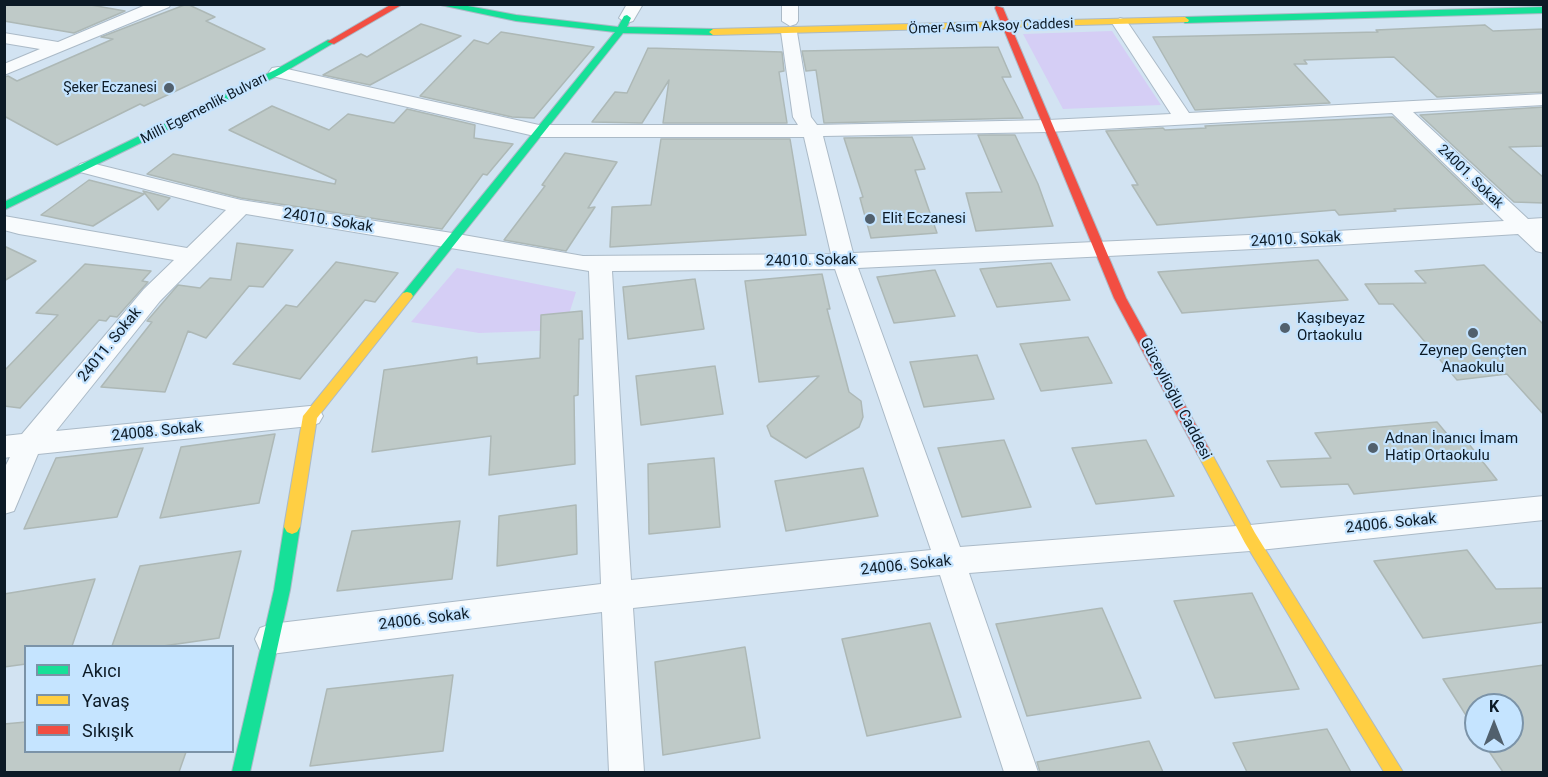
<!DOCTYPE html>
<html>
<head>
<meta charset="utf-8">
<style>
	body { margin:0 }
	#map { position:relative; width:1548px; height:777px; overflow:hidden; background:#d2e3f2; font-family:Roboto,sans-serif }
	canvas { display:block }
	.frame { position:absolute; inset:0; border:6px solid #0c1a26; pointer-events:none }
	.legend { position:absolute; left:24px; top:645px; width:210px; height:108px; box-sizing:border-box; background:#c5e4ff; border:2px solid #7b93a8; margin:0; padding:8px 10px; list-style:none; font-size:18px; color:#0c1a26 }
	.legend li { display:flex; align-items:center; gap:12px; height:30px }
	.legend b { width:30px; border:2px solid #7b93a8 }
	.north { position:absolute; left:1464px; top:693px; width:60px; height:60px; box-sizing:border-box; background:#c5e4ff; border:2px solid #7b93a8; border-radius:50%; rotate:0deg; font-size:16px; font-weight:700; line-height:24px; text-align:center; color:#0c1a26 }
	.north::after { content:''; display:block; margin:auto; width:21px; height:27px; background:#51606d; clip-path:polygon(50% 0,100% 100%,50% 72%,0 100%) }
</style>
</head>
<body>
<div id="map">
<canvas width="1548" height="777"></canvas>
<div class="frame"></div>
<ul class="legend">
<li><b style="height:8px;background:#16e098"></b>Akıcı</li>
<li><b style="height:8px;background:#ffcf43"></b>Yavaş</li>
<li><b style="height:8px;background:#f24e42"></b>Sıkışık</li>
</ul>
<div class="north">K</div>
</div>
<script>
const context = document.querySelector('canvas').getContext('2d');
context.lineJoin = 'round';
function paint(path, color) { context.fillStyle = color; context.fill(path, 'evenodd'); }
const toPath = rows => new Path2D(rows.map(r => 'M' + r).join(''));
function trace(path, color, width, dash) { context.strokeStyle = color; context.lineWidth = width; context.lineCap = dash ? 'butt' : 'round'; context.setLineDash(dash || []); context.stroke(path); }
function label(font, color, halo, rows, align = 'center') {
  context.font = font + ' Roboto,sans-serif'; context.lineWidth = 4.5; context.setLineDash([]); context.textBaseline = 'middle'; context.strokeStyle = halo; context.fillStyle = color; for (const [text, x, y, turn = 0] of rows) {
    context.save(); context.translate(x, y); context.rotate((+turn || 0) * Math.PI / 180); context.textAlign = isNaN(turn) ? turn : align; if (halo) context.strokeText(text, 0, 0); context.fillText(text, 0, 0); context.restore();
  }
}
paint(toPath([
	[1112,31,1161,105,1063,109,1023,34],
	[457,268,576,292,564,330,479,333,411,322]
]), '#d5cef5');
const building = toPath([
	[4,4,85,4,125,11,74,33,4,21,4,4],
	[187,4,215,17,206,21,265,49,144,106,140,104,57,145,4,116,4,77,8,76,17,81,113,39,101,37,187,4],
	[421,24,461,36,370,85,323,75,361,54,367,57,421,24],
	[1485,25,1493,31,1544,29,1544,92,1437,97,1394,57,1304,60,1307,64,1294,64,1330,103,1195,110,1153,37,1378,32,1376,30,1485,25],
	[501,32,594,47,534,118,512,117,420,96,474,40,488,44,501,32],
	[998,47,1011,77,1002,77,1023,118,824,123,816,70,806,71,802,51,998,47],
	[648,48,782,52,784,71,779,72,787,123,663,123,669,80,642,123,592,122,615,92,627,93,648,48],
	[272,106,329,130,348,114,394,123,407,109,475,125,474,138,513,144,487,175,483,174,442,229,241,198,147,174,173,154,335,184,336,180,229,130,272,106],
	[1544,107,1544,146,1509,147,1544,178,1544,203,1514,202,1420,115,1544,107],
	[1393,117,1483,204,1394,209,1396,211,1339,215,1335,210,1157,225,1132,185,1138,185,1106,131,1163,128,1165,130,1206,128,1205,126,1393,117],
	[978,135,1015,135,1038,184,1053,226,976,231,966,193,1002,192,978,135],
	[912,137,925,169,915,170,937,233,871,238,860,198,863,197,844,138,912,137],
	[661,139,790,139,806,235,610,247,612,207,651,205,661,139],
	[565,153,617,162,588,208,595,207,566,251,504,240,545,186,542,185,565,153],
	[89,180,144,194,93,226,41,215,89,180],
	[143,191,170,198,158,210,143,191],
	[237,243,293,250,263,287,249,286,206,338,188,331,165,392,101,387,152,322,147,321,178,285,200,288,210,278,231,280,237,243],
	[4,246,36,261,4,281,4,246],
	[1318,260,1348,300,1182,313,1158,272,1318,260],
	[336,262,398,273,375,302,365,300,300,379,233,364,286,305,297,307,336,262],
	[1051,263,1070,300,997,307,980,269,1051,263],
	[85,264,151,271,142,281,148,282,117,317,110,316,106,321,99,320,20,408,4,406,4,371,58,315,36,313,85,264],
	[1484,265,1544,325,1544,415,1507,374,1457,380,1393,304,1379,304,1365,284,1426,283,1415,271,1484,265],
	[935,270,955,316,894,323,877,277,935,270],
	[822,274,830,309,827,309,849,392,861,401,863,417,859,427,806,458,771,436,767,426,819,376,759,382,745,281,822,274],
	[695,279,704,329,628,339,623,287,695,279],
	[582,311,583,339,579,339,578,395,574,396,575,464,489,475,491,436,372,452,384,370,477,357,477,364,540,358,541,315,582,311],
	[1088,337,1112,383,1041,391,1020,344,1088,337],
	[977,355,994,399,924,407,910,362,977,355],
	[715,366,723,414,641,425,636,376,715,366],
	[1437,422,1452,440,1465,439,1497,480,1354,494,1348,484,1281,487,1267,461,1331,458,1315,433,1437,422],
	[275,434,259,503,160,518,181,447,275,434],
	[1004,440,1031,507,962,517,938,448,1004,440],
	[1146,440,1174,496,1096,504,1072,448,1146,440],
	[143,448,117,517,24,529,56,458,143,448],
	[714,458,720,527,649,534,648,464,714,458],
	[863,468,878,516,786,531,775,481,863,468],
	[576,505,577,554,497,566,499,516,576,505],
	[460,521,452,579,337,591,352,531,460,521],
	[1467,550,1496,589,1544,588,1544,622,1423,638,1374,561,1467,550],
	[241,551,219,638,163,646,112,646,140,566,241,551],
	[95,579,72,646,26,646,26,664,4,667,4,594,95,579],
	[1252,593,1299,689,1215,698,1174,601,1252,593],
	[1102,608,1141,698,1027,716,996,624,1102,608],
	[930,623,961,717,867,736,842,639,930,623],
	[745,647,760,738,663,755,655,662,745,647],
	[1544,665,1544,772,1503,772,1482,741,1512,741,1512,705,1476,705,1476,731,1443,679,1544,665],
	[453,675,443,751,310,766,327,689,453,675],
	[26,722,26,752,186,752,179,772,4,772,4,724,26,722],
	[1327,729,1351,772,1247,772,1233,743,1327,729],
	[1149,741,1163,772,1040,772,1037,762,1149,741]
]);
paint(building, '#bfcac8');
trace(building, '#adb8b6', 1.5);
const street = toPath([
	[148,4,171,4,169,7,4,75,4,64,40,49,4,43,4,33,58,42,148,4],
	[627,4,643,4,633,21,627,23,619,18,627,4],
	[782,4,798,4,798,21,796,24,790,26,782,21,782,4],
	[1120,18,1126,20,1189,113,1544,94,1544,105,1413,112,1528,219,1544,218,1544,253,1536,251,1518,234,1337,245,858,268,960,547,1250,525,1544,496,1544,520,1250,551,969,573,1038,772,1004,772,940,575,633,608,644,772,609,772,602,612,271,654,260,650,255,639,260,628,271,624,601,584,589,271,246,214,160,301,56,431,310,406,319,409,323,416,319,423,310,426,38,454,14,511,4,514,4,469,10,457,4,458,4,436,22,434,144,289,174,260,19,234,4,230,4,216,187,248,226,210,80,172,77,168,80,164,87,162,241,200,452,233,583,256,831,254,804,137,539,137,272,76,269,72,272,68,278,67,539,125,798,125,793,117,781,32,789,27,797,32,811,117,817,125,1048,120,1171,114,1112,23,1120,18],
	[1392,113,1504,221,1337,231,853,253,823,136,1048,132,1392,113],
	[835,269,931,550,631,580,612,271,835,269]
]);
const fast = toPath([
	[436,4,457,4,516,15,618,27,624,16,627,15,631,18,627,27,713,29,717,32,713,35,623,33,411,299,407,300,403,299,401,296,403,293,615,32,516,21,436,4],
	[1544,7,1544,13,1185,23,1181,20,1185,17,1544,7],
	[328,40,335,42,281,74,4,210,4,202,275,70,328,40],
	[292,520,297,522,300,527,290,590,250,772,232,772,274,590,284,527,287,522,292,520]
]);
const slow = toPath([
	[1185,17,1189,20,1188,22,713,35,709,32,713,29,1185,17],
	[407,292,411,293,413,296,411,299,317,418,300,527,297,532,292,534,287,532,284,527,303,416,403,293,407,292],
	[1203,445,1208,447,1255,533,1403,772,1384,772,1245,543,1196,451,1198,447,1203,445]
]);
const jam = toPath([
	[392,4,403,4,334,44,327,42,392,4],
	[996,6,1003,8,1126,298,1208,447,1210,451,1208,455,1203,457,1198,455,1114,298,995,8,996,6]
]);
trace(street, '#abbac7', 2);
trace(fast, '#abbac7', 2);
trace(slow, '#abbac7', 2);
trace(jam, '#abbac7', 2);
paint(street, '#f8fbfd');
paint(fast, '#16e098');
paint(slow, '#ffcf43');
paint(jam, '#f24e42');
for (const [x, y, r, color] of [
	[169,88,6,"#51606d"],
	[870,219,6,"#51606d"],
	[1285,328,6,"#51606d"],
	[1473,333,6,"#51606d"],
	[1373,448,6,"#51606d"]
]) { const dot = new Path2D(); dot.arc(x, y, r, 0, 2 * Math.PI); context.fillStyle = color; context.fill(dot); trace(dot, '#c5e4ff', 2); }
label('14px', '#0c1a26', '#c5e4ff', [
	["Ömer Asım Aksoy Caddesi",991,27,-2],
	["Milli Egemenlik Bulvarı",204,109,-27],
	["24001. Sokak",1470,177,44]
]);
label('14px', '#0c1a26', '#c5e4ff', [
	["Şeker Eczanesi",157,88]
], 'right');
label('15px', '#0c1a26', '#c5e4ff', [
	["Elit Eczanesi",882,219],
	["Kaşıbeyaz",1297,319],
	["Ortaokulu",1297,336],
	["Zeynep Gençten",1473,351,"center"],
	["Anaokulu",1473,368,"center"],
	["Adnan İnanıcı İmam",1385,439],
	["Hatip Ortaokulu",1385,456]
], 'left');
label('15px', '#0c1a26', '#c5e4ff', [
	["24010. Sokak",328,221,9],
	["24010. Sokak",1296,240,-3],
	["24010. Sokak",811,261,-1],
	["24011. Sokak",110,345,-51],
	["Güceylioğlu Caddesi",1175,399,62],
	["24008. Sokak",157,432,-6],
	["24006. Sokak",1391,524,-6],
	["24006. Sokak",906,566,-6],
	["24006. Sokak",424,620,-7]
]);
</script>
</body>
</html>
